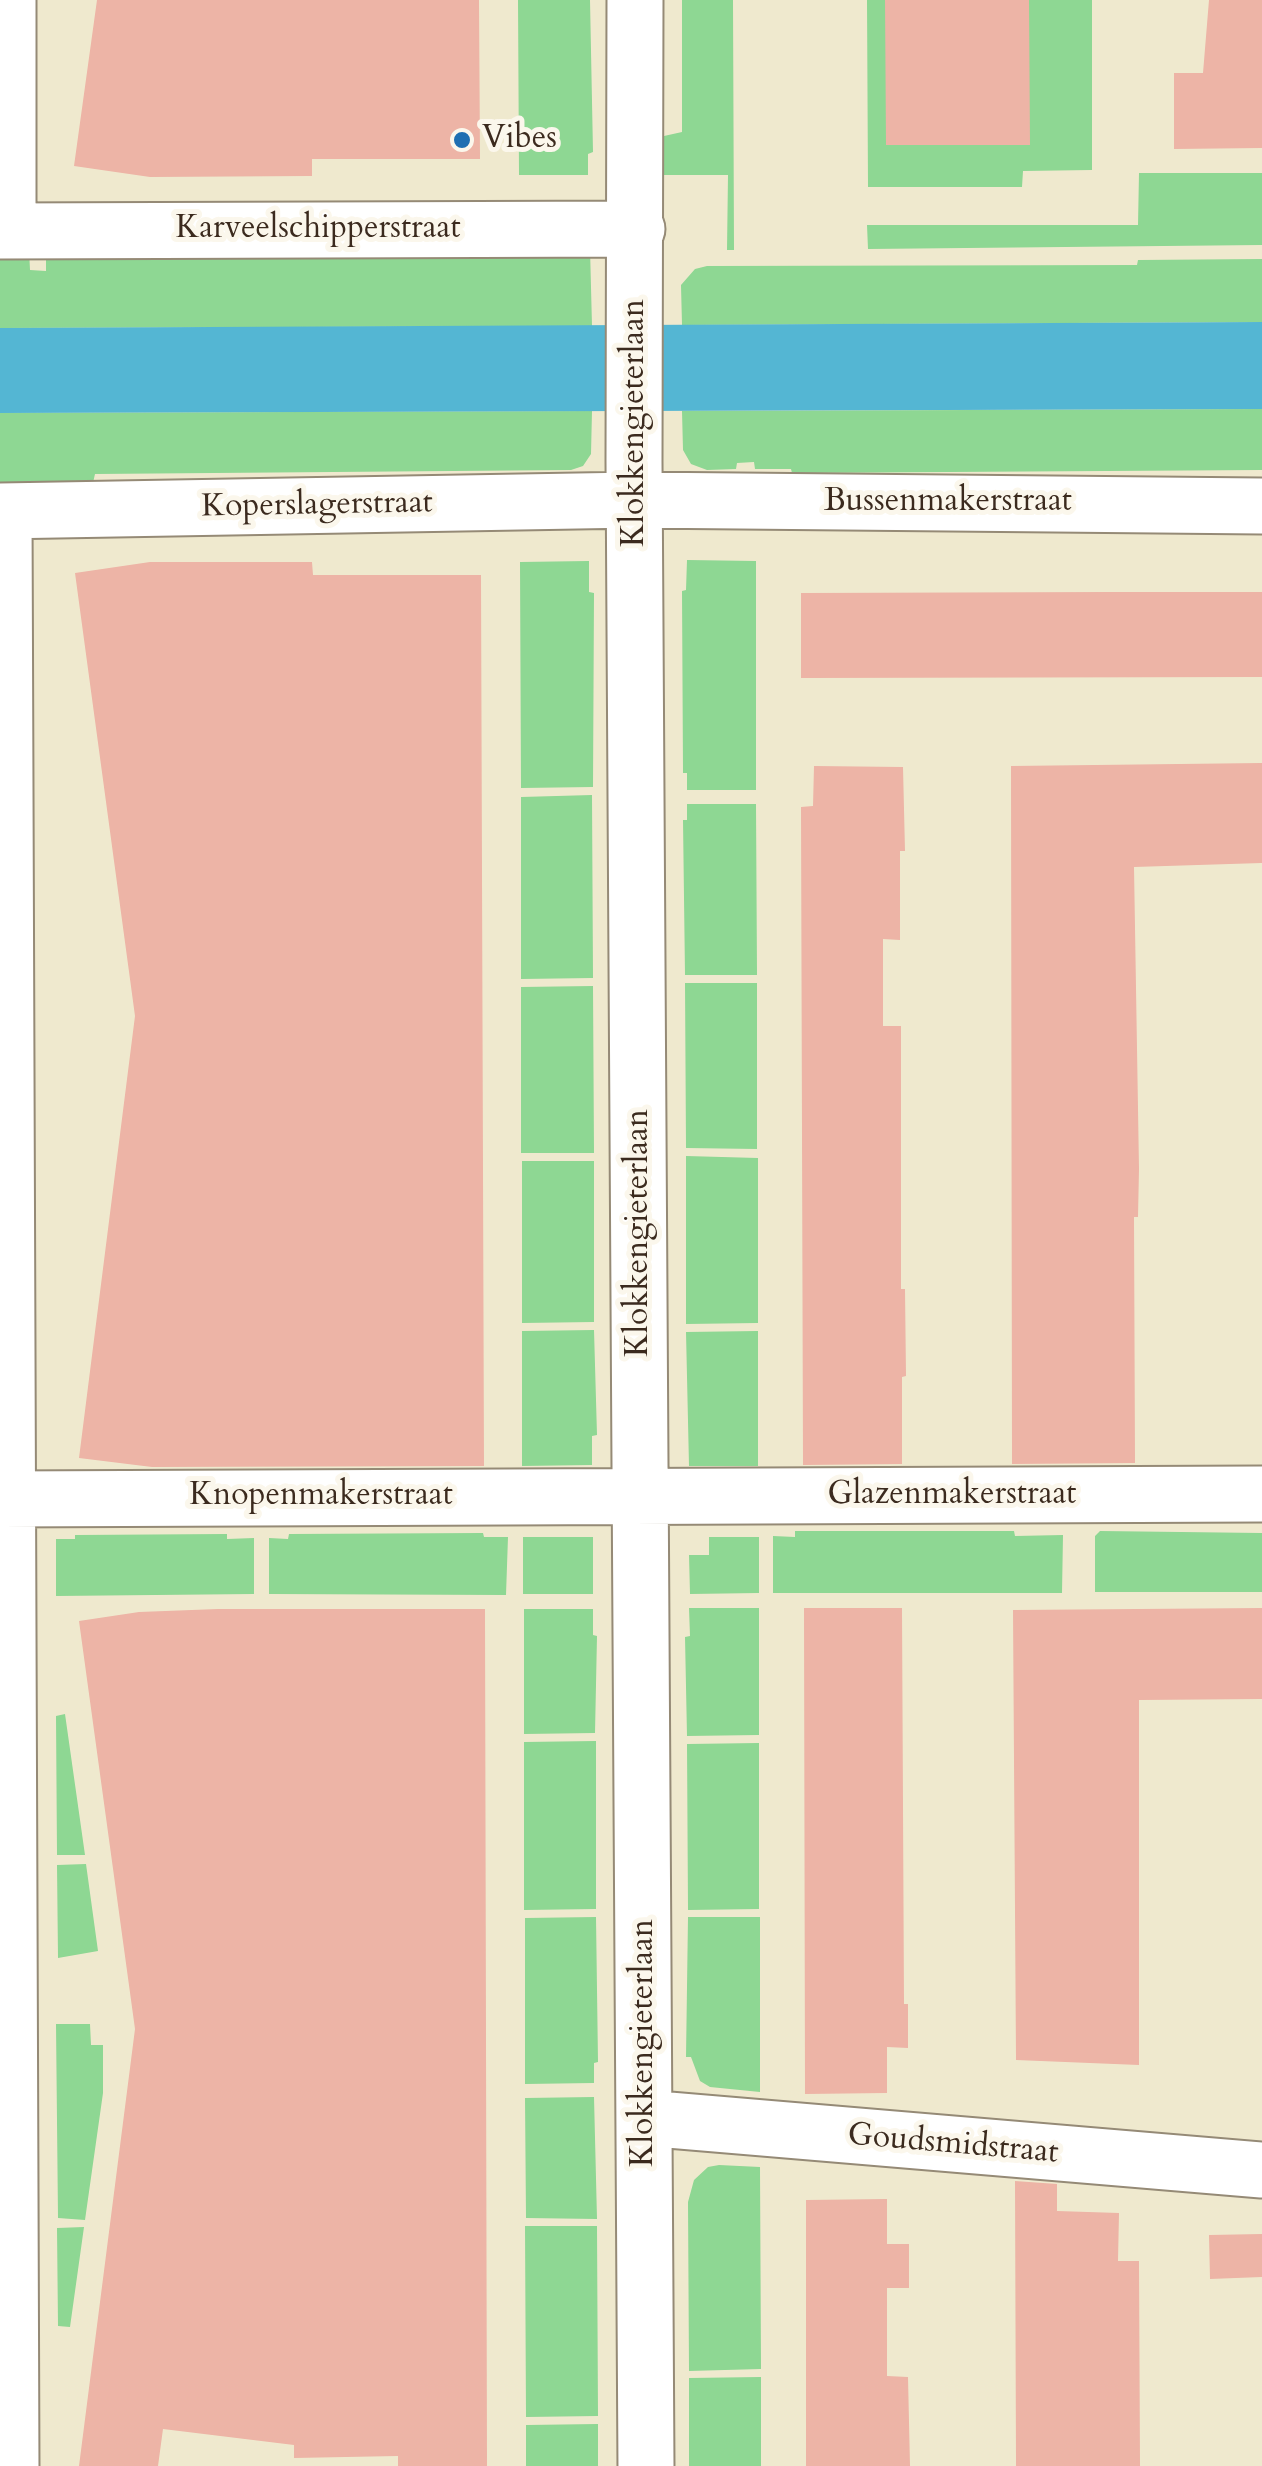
<!DOCTYPE html>
<html>
<head>
<meta charset="utf-8">
<style>
	body { margin:0 }
	canvas { display:block; background:#efe9ce }
</style>
</head>
<body>
<canvas width="1262" height="2466"></canvas>
<script>
const context = document.querySelector('canvas').getContext('2d');
context.lineJoin = 'round';
function paint(path, color) { context.fillStyle = color; context.fill(path, 'evenodd'); }
const toPath = rows => new Path2D(rows.map(r => 'M' + r).join(''));
function trace(path, color, width, dash) { context.strokeStyle = color; context.lineWidth = width; context.lineCap = dash ? 'butt' : 'round'; context.setLineDash(dash || []); context.stroke(path); }
function label(font, color, halo, rows, align = 'center') {
  context.font = font + ' Cardo,serif'; context.lineWidth = 10; context.setLineDash([]); context.textBaseline = 'middle'; context.strokeStyle = halo; context.fillStyle = color; for (const [text, x, y, turn = 0] of rows) {
    context.save(); context.translate(x, y); context.rotate((+turn || 0) * Math.PI / 180); context.textAlign = isNaN(turn) ? turn : align; if (halo) context.strokeText(text, 0, 0); context.fillText(text, 0, 0); context.restore();
  }
}
paint(toPath([
	[518,0,590,0,593,152,588,154,588,175,519,175],
	[682,0,733,0,734,250,727,250,728,175,664,175,664,136,682,132],
	[867,0,1092,0,1092,170,1023,171,1022,187,868,187],
	[1139,173,1262,173,1262,245,868,249,867,225,1138,225],
	[590,248,592,326,0,328,0,250,29,250,30,270,46,271,46,250],
	[1262,259,1262,322,682,325,681,285,695,269,707,266,1137,265,1138,260],
	[1262,409,1262,470,792,473,791,469,755,469,754,462,737,463,736,469,707,470,691,464,683,450,682,411],
	[592,411,591,454,583,466,571,470,95,474,92,487,0,490,0,413],
	[687,560,756,561,756,790,687,790,687,773,683,773,682,591,686,590],
	[589,561,589,592,594,593,593,787,521,788,520,562],
	[592,795,593,978,521,979,521,797],
	[687,804,756,804,757,975,685,975,683,820,687,820],
	[685,983,757,983,757,1149,686,1148],
	[593,986,594,1153,521,1153,521,987],
	[686,1156,758,1158,758,1323,686,1324],
	[522,1161,594,1161,594,1322,522,1323],
	[594,1330,597,1435,592,1436,592,1465,522,1466,522,1331],
	[758,1331,758,1466,689,1466,686,1332],
	[795,1531,1014,1531,1015,1536,1063,1535,1062,1593,773,1593,773,1536,795,1537],
	[1100,1531,1262,1533,1262,1592,1095,1592,1095,1536],
	[483,1533,484,1537,508,1537,506,1595,269,1594,269,1538,288,1539,289,1534],
	[227,1534,227,1539,254,1538,254,1594,56,1596,56,1539,75,1539,75,1535],
	[523,1537,593,1537,593,1594,523,1594],
	[709,1537,759,1537,759,1593,690,1594,689,1555,709,1555],
	[689,1608,759,1608,759,1735,687,1736,685,1637,690,1636],
	[524,1609,593,1609,593,1635,597,1636,595,1733,524,1734],
	[65,1714,85,1855,57,1855,56,1716],
	[596,1741,596,1909,524,1910,524,1742],
	[759,1743,759,1909,688,1910,687,1744],
	[86,1864,98,1951,58,1958,57,1865],
	[596,1917,598,2062,594,2063,594,2083,525,2084,525,1918],
	[688,1917,760,1917,760,2092,710,2087,700,2081,691,2057,686,2057],
	[56,2024,90,2024,91,2045,103,2045,103,2093,85,2220,58,2218],
	[594,2097,597,2219,526,2218,525,2098],
	[719,2165,760,2167,761,2369,689,2371,688,2202,694,2180,708,2167],
	[525,2226,597,2226,598,2416,526,2417],
	[84,2227,70,2327,58,2326,57,2228],
	[761,2377,761,2466,689,2466,689,2378],
	[598,2424,598,2466,526,2466,526,2425]
]), '#8ed793');
paint(toPath([
	[1262,322,1262,409,0,413,0,328]
]), '#54b6d3');
paint(toPath([
	[97,0,479,0,480,159,312,159,312,176,150,177,74,166],
	[885,0,1029,0,1030,145,886,145],
	[1209,0,1262,0,1262,148,1174,149,1174,73,1203,73],
	[150,562,312,562,313,575,481,575,484,1466,152,1467,79,1458,135,1016,75,573],
	[1108,592,1262,592,1262,677,801,678,801,593],
	[1262,763,1262,863,1134,867,1139,1169,1138,1217,1134,1217,1135,1463,1012,1464,1011,766],
	[814,766,903,767,905,851,900,851,900,940,883,939,883,1026,901,1026,901,1289,905,1289,906,1376,902,1377,902,1464,803,1465,801,807,813,806],
	[804,1608,902,1608,904,2004,908,2004,908,2048,887,2047,887,2093,805,2094],
	[1262,1608,1262,1699,1139,1700,1139,2065,1016,2060,1013,1610],
	[218,1609,485,1609,487,2466,398,2466,398,2456,294,2458,294,2445,163,2429,158,2466,79,2466,135,2029,79,1621,139,1612],
	[1015,2181,1057,2184,1057,2211,1119,2213,1118,2261,1139,2261,1140,2466,1016,2466],
	[887,2199,887,2244,909,2244,909,2288,887,2288,887,2376,908,2377,910,2466,806,2466,806,2200],
	[1262,2234,1262,2277,1210,2279,1209,2235]
]), '#edb4a6');
const minor = toPath([
	[8,0,8,231],
	[635,0,634,461,646,2466],
	[0,231,637,229],
	[0,511,635,500,1262,506],
	[4,511,11,2466],
	[0,1499,1262,1494],
	[645,2118,1262,2170]
]);
trace(minor, '#958a76', 59);
trace(minor, '#fff', 55);
for (const [x, y, r, color] of [
	[462,140,10,"#1f6fb2"]
]) { const dot = new Path2D(); dot.arc(x, y, r, 0, 2 * Math.PI); context.fillStyle = color; context.fill(dot); trace(dot, '#fbf7ec', 4); }
label('32px', '#3b2a1e', '#fbf7ec', [
	["Vibes",482,140]
], 'left');
label('32px', '#3b2a1e', '#fbf7ec', [
	["Karveelschipperstraat",318,230],
	["Klokkengieterlaan",636,423,-90],
	["Bussenmakerstraat",948,503],
	["Koperslagerstraat",317,506,-1],
	["Klokkengieterlaan",640,1233,-90],
	["Glazenmakerstraat",952,1496],
	["Knopenmakerstraat",321,1497],
	["Klokkengieterlaan",645,2043,-90],
	["Goudsmidstraat",953,2145,5]
]);
</script>
</body>
</html>
